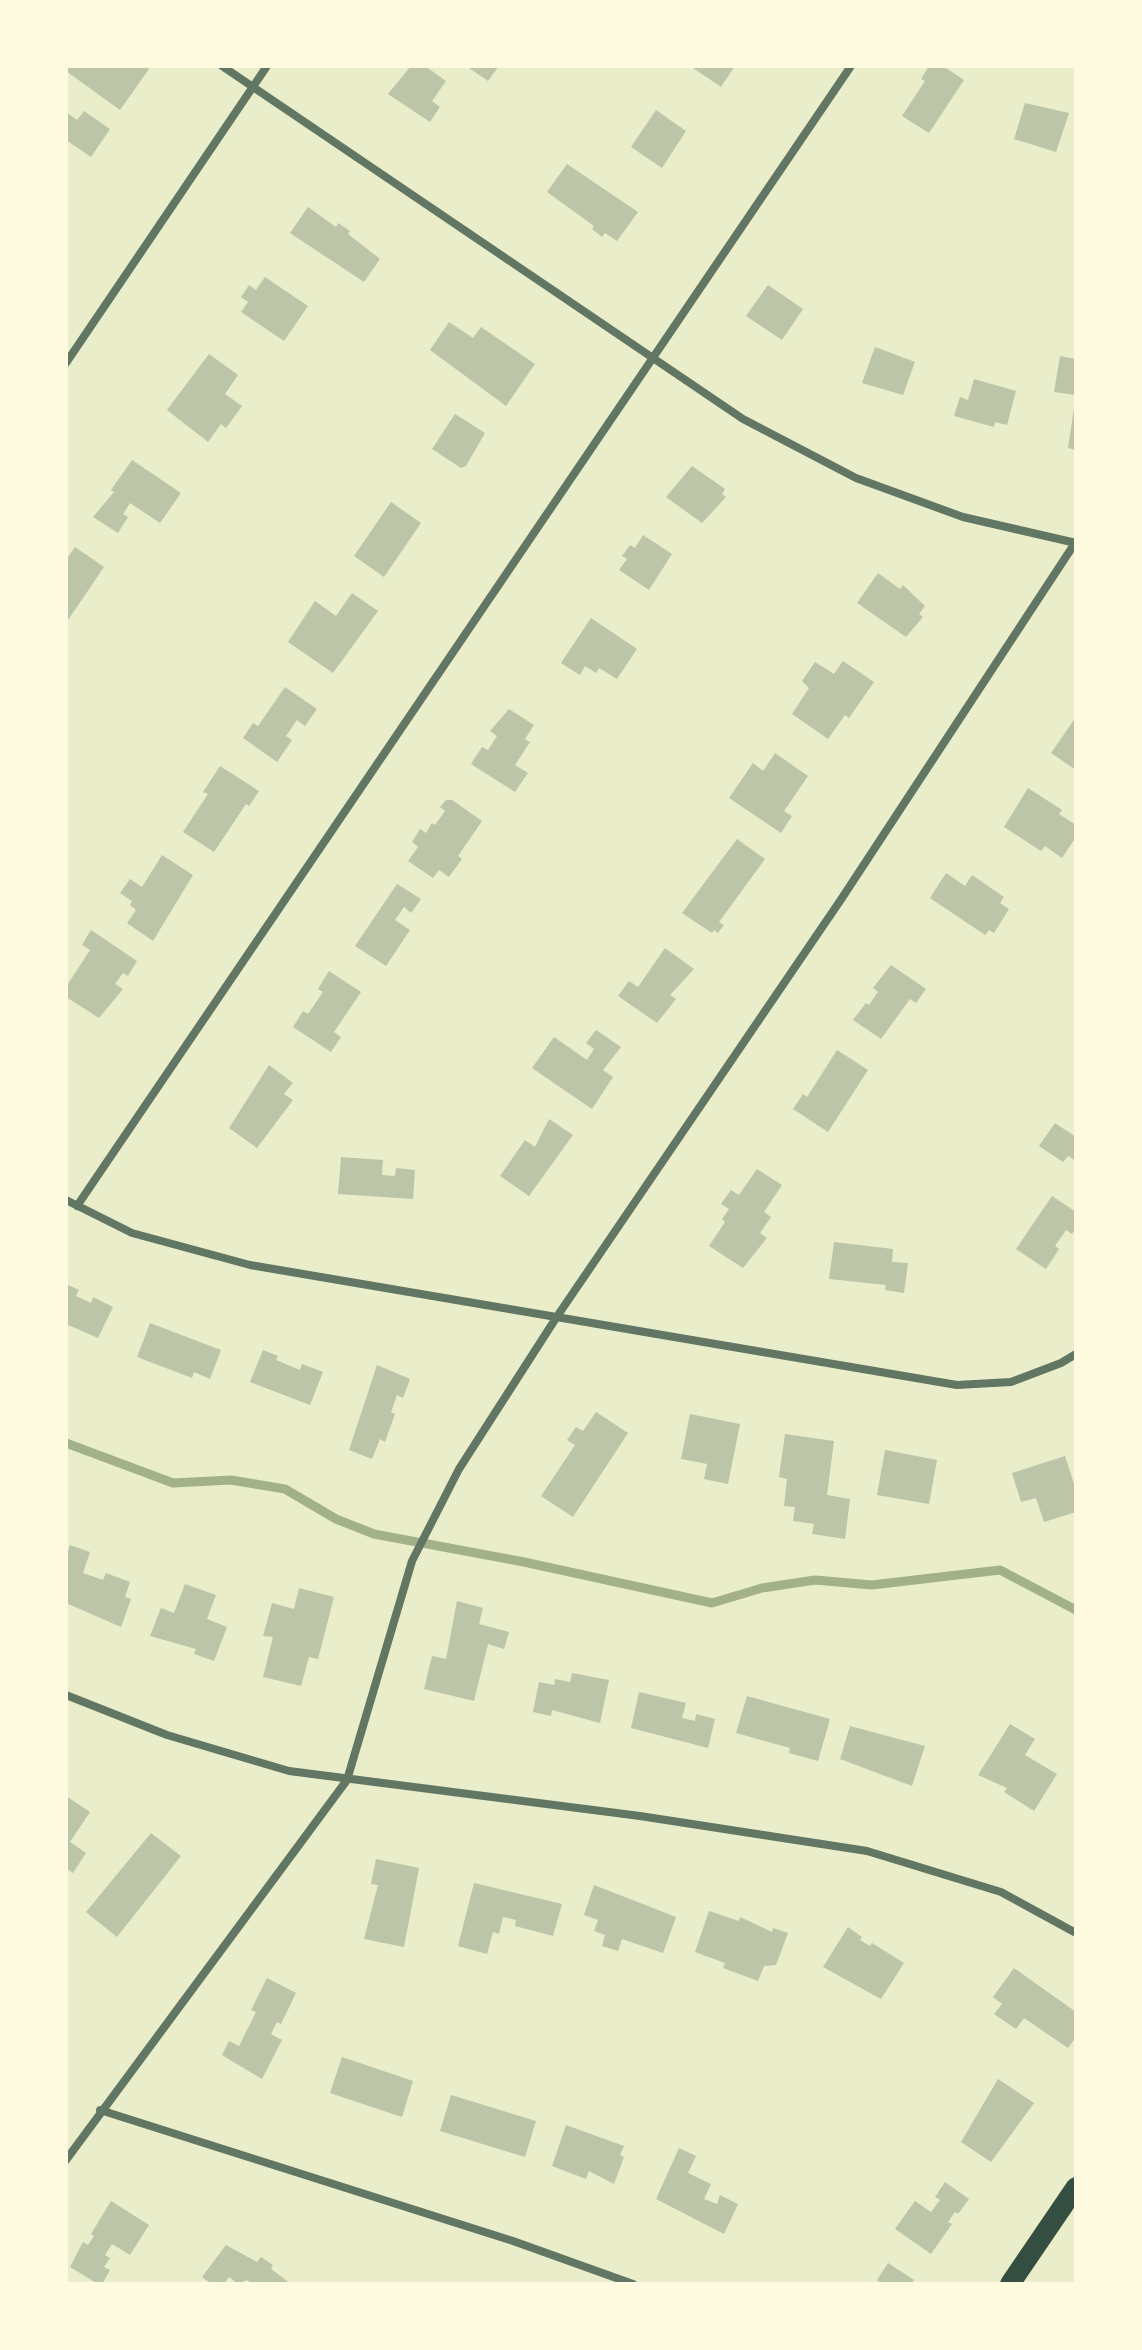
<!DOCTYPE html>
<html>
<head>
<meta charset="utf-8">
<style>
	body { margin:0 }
	#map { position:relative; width:1142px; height:2350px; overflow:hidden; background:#e9edc9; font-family:"Roboto Condensed",sans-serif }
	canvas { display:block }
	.frame { position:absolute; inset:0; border:68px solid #fefae0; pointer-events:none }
</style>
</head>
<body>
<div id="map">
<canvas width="1142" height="2350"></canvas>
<div class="frame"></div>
</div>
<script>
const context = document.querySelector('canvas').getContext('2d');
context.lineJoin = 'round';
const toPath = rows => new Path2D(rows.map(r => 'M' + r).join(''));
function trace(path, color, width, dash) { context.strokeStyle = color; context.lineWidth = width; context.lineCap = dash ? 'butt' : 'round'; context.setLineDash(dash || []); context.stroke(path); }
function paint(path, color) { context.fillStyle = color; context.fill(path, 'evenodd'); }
trace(toPath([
	[66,1443,173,1483,231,1480,285,1489,336,1519,374,1534,524,1562,712,1603,762,1588,815,1580,872,1585,1000,1570,1076,1610]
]), '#a3b18a', 9);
paint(toPath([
	[66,66,145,66,149,69,120,110,66,71],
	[411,66,425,66,446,81,432,101,440,107,430,122,388,94],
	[466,66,499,66,488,81],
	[690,66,735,66,721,87],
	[929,66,943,66,964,80,929,133,902,116,925,81,921,79],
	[1025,103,1069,113,1056,152,1014,139],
	[656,110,686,131,662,168,631,147],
	[84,111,110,129,91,157,66,140,66,112,77,120],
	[567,164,638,212,617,241,605,233,602,237,592,229,594,226,547,192],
	[308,207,336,227,338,223,350,231,348,234,380,259,364,282,290,233],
	[265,277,308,306,284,341,241,312,248,302,241,297,249,285,256,290],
	[768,285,803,309,782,340,746,316],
	[449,322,473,338,481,327,535,364,506,406,430,350],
	[875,347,915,362,903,395,862,383],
	[209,354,238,375,225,394,242,406,226,428,221,424,208,442,167,410],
	[1060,356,1076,359,1076,395,1054,392],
	[974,379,1016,391,1007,425,995,422,994,427,954,416,960,397,968,400],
	[1074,408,1076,408,1076,450,1068,448],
	[455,414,485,433,466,466,461,468,432,449],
	[132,460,181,493,160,523,130,503,123,514,128,517,118,533,93,517,114,492,111,490],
	[692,466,725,489,722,494,726,497,702,523,666,497],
	[391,502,421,523,384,577,354,556],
	[643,535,672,554,649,590,619,570,627,559,622,556,630,545,635,548],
	[75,547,104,567,66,623,66,560],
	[878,573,900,589,903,585,925,606,919,614,923,617,906,637,857,603],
	[352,593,378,611,333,673,288,642,315,601,336,616],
	[591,618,637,649,617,679,599,668,596,673,585,666,580,675,561,663],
	[843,661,874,682,849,718,845,715,828,739,792,714,809,688,802,681,815,662,834,674],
	[285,687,317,709,305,726,297,720,286,736,292,740,277,762,243,738,253,723,258,726],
	[509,709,534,725,525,739,530,742,515,765,528,773,515,792,471,764,482,747,488,750,497,736,490,731],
	[1076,717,1076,770,1051,753],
	[775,753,808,776,784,811,792,816,781,833,729,798,753,763,763,771],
	[220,766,259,791,249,806,246,804,214,852,183,832,208,794,203,792],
	[1028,788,1062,810,1059,814,1076,825,1076,837,1062,858,1045,846,1041,851,1004,827],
	[446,800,452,800,482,821,458,856,462,859,449,877,439,870,433,878,408,861,418,847,412,842,420,829,426,833,432,823,435,825,445,811,440,807],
	[737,839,765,859,719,922,724,925,718,933,714,930,712,933,682,913],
	[162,855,193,875,153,941,127,923,136,910,130,905,132,901,120,893,130,879,142,887],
	[946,873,965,886,972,875,1004,897,1000,903,1009,909,994,933,989,930,985,935,930,898],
	[397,884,421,899,411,913,404,907,395,920,410,930,386,966,355,946],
	[91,930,137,961,128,976,123,973,115,984,123,989,99,1018,66,997,66,987,90,950,82,945],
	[665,948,694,969,670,995,676,999,657,1023,618,996,629,981,638,987],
	[891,965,926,989,916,1003,910,999,881,1039,853,1020,866,1003,869,1005,878,992,873,988],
	[329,971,361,992,334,1032,341,1037,331,1052,293,1027,303,1011,308,1014,323,992,318,989],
	[596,1030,621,1047,603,1070,613,1077,592,1109,532,1068,554,1037,587,1060,594,1049,586,1043],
	[837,1050,868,1070,828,1132,793,1109,803,1094,807,1097],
	[269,1065,293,1083,284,1094,293,1100,257,1148,229,1128],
	[549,1119,573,1135,529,1196,500,1176,525,1140,535,1147],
	[1055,1123,1076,1137,1076,1161,1068,1156,1063,1162,1039,1146],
	[341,1157,383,1160,382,1175,395,1176,396,1168,415,1170,413,1199,338,1194],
	[757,1169,782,1185,764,1212,771,1217,760,1233,767,1238,743,1268,709,1246,725,1222,722,1219,729,1209,721,1204,731,1190,739,1195],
	[1052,1196,1076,1212,1076,1228,1072,1234,1066,1230,1055,1246,1059,1249,1046,1269,1016,1249],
	[834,1242,893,1249,892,1262,908,1263,904,1293,885,1290,886,1285,829,1279],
	[66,1284,79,1290,76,1296,91,1303,93,1297,113,1307,98,1338,66,1324],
	[150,1323,221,1350,210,1379,194,1372,192,1378,137,1357],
	[263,1350,278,1356,276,1360,300,1370,302,1364,323,1372,310,1405,250,1382],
	[377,1365,410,1379,403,1398,397,1395,391,1412,395,1414,385,1442,380,1439,372,1459,349,1450],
	[596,1412,628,1433,573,1517,541,1496,575,1445,567,1440,576,1427,583,1431],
	[690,1414,740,1424,728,1484,704,1479,707,1464,681,1459],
	[785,1434,834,1441,827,1495,850,1499,845,1539,812,1534,814,1524,793,1521,795,1507,784,1506,787,1479,779,1477],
	[885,1450,937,1460,929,1504,877,1495],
	[1065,1456,1076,1490,1076,1512,1044,1522,1036,1498,1021,1502,1012,1473],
	[70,1545,90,1552,83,1573,103,1580,106,1573,130,1582,125,1597,131,1599,121,1627,66,1603,66,1557],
	[185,1584,216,1595,207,1619,227,1627,214,1661,194,1654,196,1649,150,1636,161,1608,174,1613],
	[299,1588,334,1597,318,1659,309,1657,301,1686,263,1677,273,1637,263,1636,272,1603,294,1609],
	[457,1601,483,1608,479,1624,509,1632,504,1649,488,1644,474,1701,424,1689,432,1656,446,1659],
	[572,1673,609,1680,600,1723,552,1710,551,1716,533,1712,539,1682,554,1685,555,1679,570,1682],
	[639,1692,686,1703,682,1718,695,1721,696,1714,715,1719,708,1748,631,1728],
	[747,1696,830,1719,818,1761,789,1753,790,1748,736,1733],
	[1010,1724,1035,1739,1025,1755,1057,1774,1034,1811,1004,1792,1007,1788,978,1775],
	[850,1726,925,1746,912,1786,840,1759],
	[66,1796,90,1812,70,1842,86,1853,73,1873,66,1868],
	[151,1833,181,1856,117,1937,86,1912],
	[376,1859,419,1868,404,1947,364,1939,378,1885,371,1884],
	[474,1883,562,1904,553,1936,515,1926,516,1920,503,1917,499,1934,493,1932,487,1954,458,1946],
	[594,1885,676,1917,663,1953,622,1939,618,1951,602,1946,605,1935,594,1931,598,1920,584,1915],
	[709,1911,739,1921,740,1917,772,1932,773,1928,788,1933,776,1965,764,1966,758,1981,723,1968,725,1963,695,1952],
	[848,1927,862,1937,860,1940,870,1946,872,1943,904,1963,881,1999,823,1967],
	[1014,1968,1076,2012,1076,2037,1068,2048,1024,2018,1016,2029,994,2014,1002,2004,993,1997],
	[267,1978,296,1993,281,2024,277,2022,271,2034,282,2040,262,2079,222,2055,229,2041,239,2046,256,2012,251,2010],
	[342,2057,413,2081,402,2117,330,2093],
	[998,2079,1034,2103,991,2162,961,2142],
	[451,2095,536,2121,525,2157,440,2131],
	[566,2125,624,2146,620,2155,624,2157,614,2184,589,2171,586,2179,552,2166],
	[679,2148,696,2156,688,2173,711,2184,704,2199,717,2204,720,2195,738,2204,724,2234,656,2199],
	[945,2182,969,2199,958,2214,955,2212,948,2222,952,2224,931,2254,895,2229,915,2201,931,2212,940,2200,935,2197],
	[111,2201,149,2225,130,2255,112,2244,105,2255,110,2258,104,2267,110,2270,102,2284,98,2284,70,2267,83,2242,88,2245,94,2236,91,2234],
	[226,2245,257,2262,261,2257,273,2265,271,2269,291,2284,252,2284,247,2280,238,2284,229,2277,224,2284,212,2284,202,2277],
	[888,2263,914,2280,911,2284,882,2284,877,2280]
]), '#bcc5a7');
trace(toPath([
	[222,66,743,419,856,478,963,517,1076,543],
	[66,363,267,66],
	[66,1200,132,1233,250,1265,957,1385,1011,1382,1061,1363,1076,1354],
	[77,1206,851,66],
	[66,1695,167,1735,289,1771,640,1816,867,1851,1001,1892,1076,1933],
	[100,2110,513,2241,633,2284],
	[66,2160,347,1780,412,1561,459,1469,556,1318,842,898,1075,543]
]), '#617663', 8);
trace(toPath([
	[1010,2284,1076,2187]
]), '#344e41', 20);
</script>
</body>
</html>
